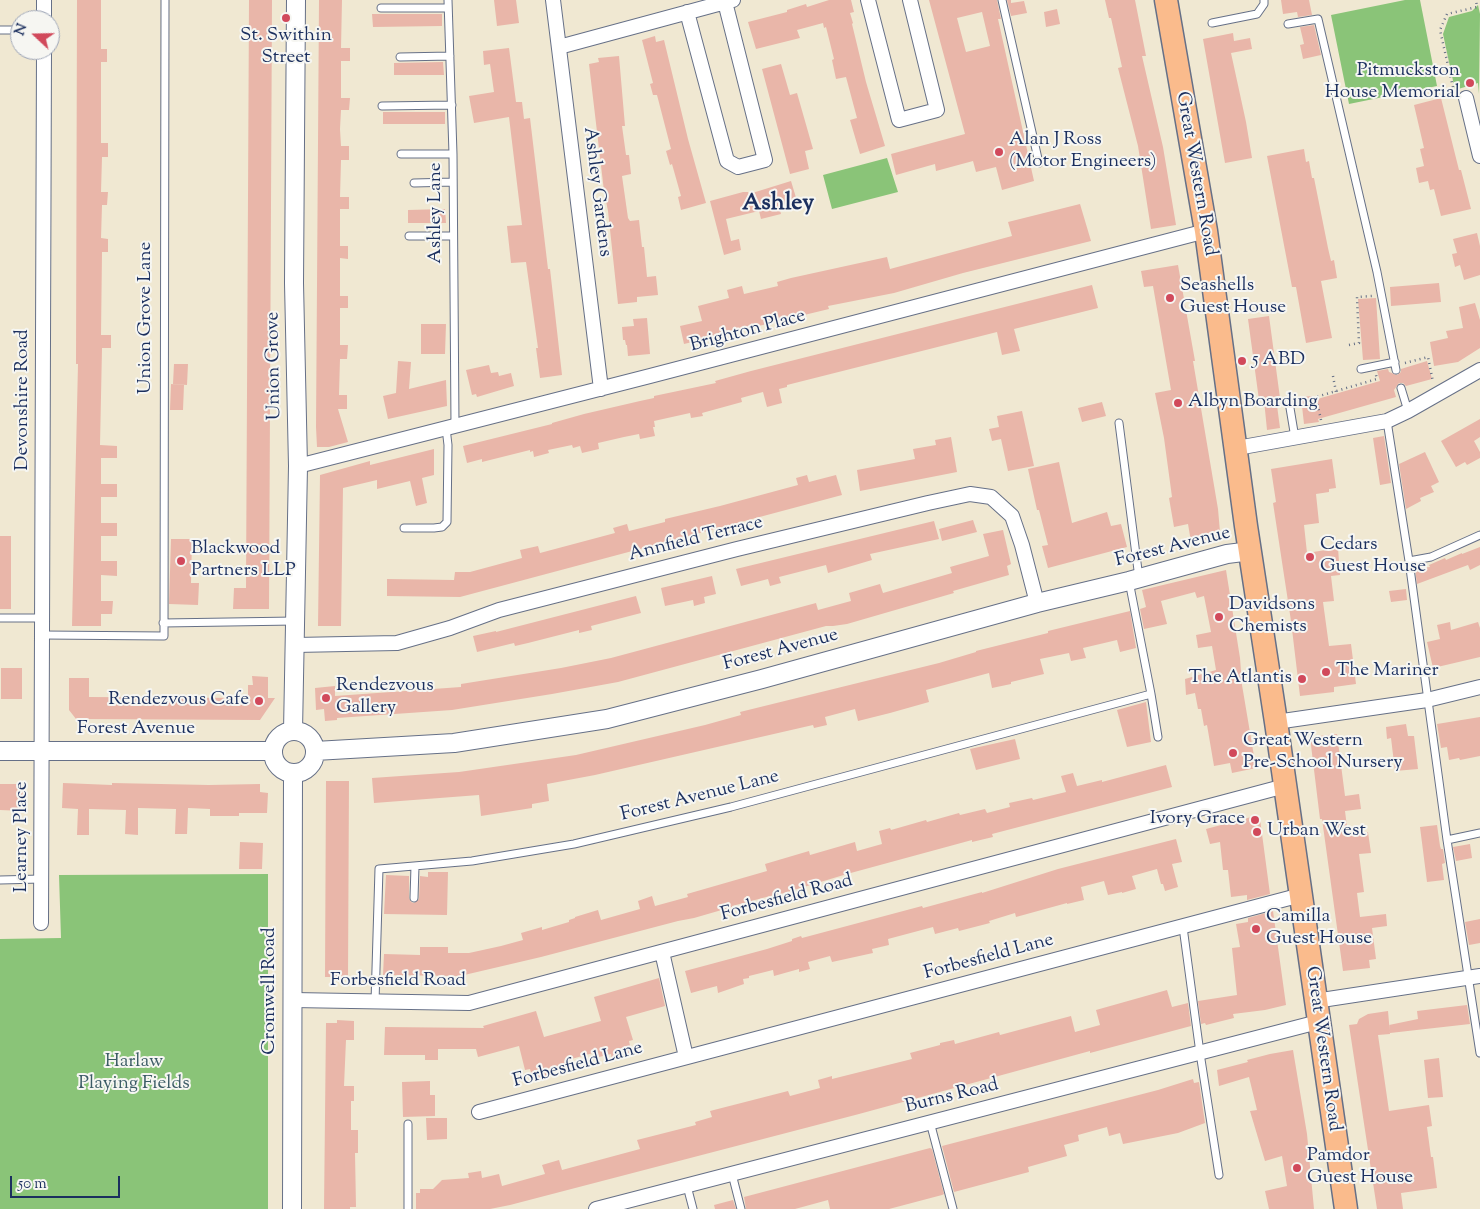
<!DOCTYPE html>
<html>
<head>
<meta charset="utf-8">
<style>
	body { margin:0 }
	#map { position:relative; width:1480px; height:1209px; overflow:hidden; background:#f0e8d2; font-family:"Sorts Mill Goudy",serif }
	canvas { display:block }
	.north { position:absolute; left:10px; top:10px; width:50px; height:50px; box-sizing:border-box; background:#f6f6f2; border:1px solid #9ea6b7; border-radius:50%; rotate:291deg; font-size:14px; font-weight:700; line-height:20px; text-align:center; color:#1b2f5e }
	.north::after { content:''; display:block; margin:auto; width:18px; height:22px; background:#d1495b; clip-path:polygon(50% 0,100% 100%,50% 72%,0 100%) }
	.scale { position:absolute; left:10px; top:1176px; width:110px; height:22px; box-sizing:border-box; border:2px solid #1b2f5e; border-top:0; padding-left:6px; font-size:15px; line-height:18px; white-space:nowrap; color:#1b2f5e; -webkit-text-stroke:4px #f6f6f2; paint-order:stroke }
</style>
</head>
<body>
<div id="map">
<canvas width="1480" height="1209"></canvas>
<div class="north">N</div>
<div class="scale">50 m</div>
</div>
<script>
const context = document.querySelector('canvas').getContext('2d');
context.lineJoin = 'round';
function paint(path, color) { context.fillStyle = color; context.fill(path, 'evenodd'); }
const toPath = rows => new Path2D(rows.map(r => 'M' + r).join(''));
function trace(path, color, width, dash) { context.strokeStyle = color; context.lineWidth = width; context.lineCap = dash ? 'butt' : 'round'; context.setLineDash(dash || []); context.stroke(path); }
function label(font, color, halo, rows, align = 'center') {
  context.font = font + ' "Sorts Mill Goudy",serif'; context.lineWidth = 4; context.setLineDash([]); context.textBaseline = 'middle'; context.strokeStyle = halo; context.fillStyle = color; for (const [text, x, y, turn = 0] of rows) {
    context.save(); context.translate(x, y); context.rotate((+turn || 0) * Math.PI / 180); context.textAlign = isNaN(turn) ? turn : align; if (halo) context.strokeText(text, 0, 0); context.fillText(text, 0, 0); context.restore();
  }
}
paint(toPath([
	[1405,0,1420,0,1437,86,1349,104,1331,15],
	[1478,5,1480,14,1479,94,1478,83,1455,90,1443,34,1449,17,1472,11],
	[887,158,898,192,832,209,823,175],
	[268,874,268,1209,0,1209,0,939,61,938,59,875]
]), '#8ac478');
paint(toPath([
	[77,0,101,0,101,49,107,49,107,62,101,62,101,143,108,143,108,157,102,157,101,192,108,192,107,205,102,205,101,238,108,239,108,252,102,252,101,335,111,335,111,348,102,348,100,445,117,446,117,458,101,458,101,484,117,484,117,497,101,497,101,523,117,523,117,536,101,536,101,561,117,561,117,576,101,575,101,601,113,601,112,614,101,614,101,626,72,626,78,364,76,364],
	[249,0,272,0,269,609,233,609,234,588,246,588],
	[319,0,342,0,341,48,350,48,350,61,341,61,341,98,350,98,349,110,341,110,340,129,341,146,349,146,349,160,341,160,340,197,349,197,349,209,340,209,340,246,348,246,348,259,340,258,340,296,348,296,348,308,340,308,340,345,348,345,347,359,340,359,339,395,347,395,347,409,338,409,348,442,329,447,317,447,316,427],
	[494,0,516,0,519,23,497,26],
	[829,0,851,0,854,12,850,13,853,23,852,24,866,82,885,146,860,154,850,120,857,118,846,77,836,79,832,60,834,59,826,27,824,28,823,23,797,30,800,38,756,49,748,22,787,12,787,10,806,4,807,7],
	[929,0,997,0,1001,19,998,19,1034,181,1002,190,996,167,976,172,973,161,936,171,935,164,896,175,891,154,965,134],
	[982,12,990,46,966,52,957,18],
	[1007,0,1011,0,1011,3,1024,1,1027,13,1011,16],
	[1105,0,1135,0,1146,56,1142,56,1163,147,1176,225,1151,229,1138,146,1118,68,1122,67,1111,18,1109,18],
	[1281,0,1309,0,1312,15,1298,17,1297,12,1283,14],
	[1057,9,1060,24,1046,27,1044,12],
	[372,14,442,14,442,26,373,27],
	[1314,25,1321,55,1303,59,1300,45,1304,44,1300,27],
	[1233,33,1234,41,1250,38,1252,49,1231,53,1246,122,1252,158,1225,163,1203,39],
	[655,36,656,42,664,40,688,139,706,203,681,210,678,197,681,196,672,164,670,165,666,151,671,149,657,95,653,95,650,84,653,83,642,40],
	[509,48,516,102,522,102,524,119,530,118,548,269,550,269,562,375,540,378,536,348,538,348,526,262,511,263,507,226,522,225,509,117,474,123,469,96,494,92,490,64,484,65,483,51],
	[619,56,625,126,622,126,626,155,629,155,631,174,622,176,628,218,630,221,639,220,642,247,644,247,647,277,656,276,658,295,637,297,637,302,618,304,608,211,604,191,589,64,599,62,598,58],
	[443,62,444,75,394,75,394,63],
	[781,64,790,95,797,93,813,149,805,151,809,169,790,174,762,69],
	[1441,98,1459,170,1461,170,1471,209,1441,216,1434,189,1430,190,1428,181,1419,183,1416,168,1424,166,1420,149,1424,148,1414,105],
	[383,112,445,112,445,124,383,124],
	[1304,149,1306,162,1309,161,1312,178,1314,178,1328,248,1331,261,1334,260,1337,278,1321,281,1332,338,1306,343,1296,287,1292,287,1267,156],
	[791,181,797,201,779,206,781,214,761,219,759,211,726,219,731,241,739,239,741,250,724,255,710,201,743,192,748,192,749,194],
	[1080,204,1091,241,963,273,894,293,828,306,829,309,684,344,680,326,702,321,698,306,729,298,727,290,742,286,744,294,778,286,777,282,791,278,887,257,890,269,1012,236,1008,222],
	[445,209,446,223,408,223,408,210],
	[1477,233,1480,246,1480,275,1464,280,1460,265,1455,267,1452,254,1457,253,1453,239],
	[1178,265,1195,361,1193,361,1218,509,1220,532,1217,538,1191,542,1188,524,1174,527,1169,498,1172,497,1164,438,1155,393,1171,390,1153,286,1144,287,1141,271],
	[1439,283,1441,302,1391,306,1390,287],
	[1092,285,1098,308,1014,329,1020,351,1002,355,997,332,787,385,787,387,779,389,782,403,767,407,763,392,741,398,742,402,702,413,703,416,691,418,690,413,654,421,655,427,653,427,655,436,640,439,639,434,624,437,598,443,599,449,582,453,580,446,573,448,572,445,548,450,549,453,534,457,533,451,530,452,530,450,482,462,482,459,467,463,463,446,552,424,552,423,584,414,640,401,654,398,654,396,716,383,715,381,751,371],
	[1376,298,1380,359,1363,360,1358,299],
	[1475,303,1480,320,1480,348,1458,362,1434,366,1430,342,1448,338,1446,331,1463,328,1459,307],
	[1269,316,1280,398,1276,398,1280,428,1267,430,1264,400,1259,400,1248,319],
	[647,318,650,354,628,356,627,345,626,345,625,340,623,340,622,327,634,326,633,319],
	[421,324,446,324,445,354,421,354],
	[398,361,411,362,409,389,446,380,447,406,388,419,383,396,396,393],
	[1427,361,1432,379,1406,386,1403,383,1399,383,1394,390,1396,397,1318,419,1319,422,1304,424,1301,397,1312,396,1314,400,1380,381,1377,371,1388,369,1389,372,1397,375,1401,372,1401,369],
	[174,364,188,364,187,385,173,384],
	[489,365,491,373,498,372,499,376,511,373,514,386,477,397,476,394,472,395,466,370],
	[171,384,184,385,183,410,170,410],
	[1102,402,1106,416,1082,422,1078,408],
	[1022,411,1034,466,1008,471,1001,439,992,441,989,429,999,427,997,416],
	[1480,419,1480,437,1474,441,1480,452,1480,458,1467,465,1465,462,1456,467,1441,441],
	[1384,436,1391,483,1380,485,1373,438],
	[951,437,957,472,860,491,857,470,915,459,913,449,936,445,935,440],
	[434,449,434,475,422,478,427,503,416,506,410,481,377,489,377,480,343,488,341,626,318,626,320,475,370,461,370,465],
	[1425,452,1439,482,1431,486,1434,492,1420,498,1421,501,1406,509,1399,464],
	[1332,459,1336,488,1329,489,1329,492,1316,494,1319,523,1304,525,1307,553,1338,548,1340,575,1331,576,1334,601,1323,602,1329,646,1351,644,1356,684,1334,687,1334,692,1300,696,1291,621,1273,503,1276,502,1271,469],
	[1059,462,1072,523,1107,512,1111,526,1121,524,1127,547,1048,568,1042,546,1048,545,1039,510,1037,510,1028,469],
	[807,475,809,482,836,475,842,495,460,597,387,596,387,579,454,580,455,572,470,572,522,558,520,550,538,546,540,553,615,533,613,528,627,524,629,531,665,522,665,519,720,506,798,485,796,478],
	[973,520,977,532,942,541,939,529],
	[934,521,939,539,870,554,872,560,828,573,826,565,779,577,781,583,770,586,768,579,741,586,736,569],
	[1003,530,1011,564,1007,566,1009,575,953,591,954,593,847,624,833,626,826,626,618,682,552,694,452,710,337,718,337,720,325,721,324,709,316,710,315,688,335,686,335,696,461,687,461,684,561,668,611,658,816,603,818,610,851,601,849,593,880,584,883,593,952,573,950,567,989,556,983,534],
	[0,536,11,536,11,609,0,609],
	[171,539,192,539,191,583,199,583,198,605,169,604],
	[1480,547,1480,565,1470,570,1468,565,1417,584,1415,569,1430,567,1429,565,1445,558,1446,560,1462,553,1462,554],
	[1226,570,1240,658,1242,685,1256,768,1232,773,1230,763,1214,766,1207,725,1204,726,1201,709,1198,709,1195,693,1186,695,1185,679,1216,670,1212,646,1198,648,1197,641,1196,635,1211,632,1204,596,1197,598,1195,592,1161,601,1167,624,1144,629,1140,609,1146,607,1142,590],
	[712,576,716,594,704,597,705,603,694,606,693,600,665,606,661,588],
	[1406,589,1407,600,1391,602,1389,591],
	[636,596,641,613,591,626,592,630,579,633,579,630,528,643,515,646,514,643,477,652,473,636,496,631,496,632],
	[1130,611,1136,648,1120,652,1117,640,1083,648,1086,658,1071,661,1069,653,1040,659,1044,674,1011,682,1011,684,992,688,989,673,926,690,929,702,890,713,858,721,855,709,825,717,827,725,814,728,813,725,595,775,547,784,549,801,532,804,532,808,481,816,479,795,374,803,372,778,459,772,576,755,705,725,741,715,740,712,939,663,976,652,976,651,1048,633,1048,631],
	[1450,622,1451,630,1478,622,1480,628,1480,657,1433,668,1427,642,1440,639,1437,625],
	[1,668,22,668,22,699,1,699],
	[252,676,268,677,268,698,275,698,260,720,76,719,69,710,69,678,89,678,89,697,248,698,248,685,253,685],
	[1146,702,1151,742,1127,747,1117,710],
	[1480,717,1480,756,1460,760,1459,758,1449,760,1447,747,1441,748,1437,724],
	[1406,724,1408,736,1414,736,1418,769,1395,771,1391,738,1387,739,1386,727],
	[1337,734,1345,796,1359,794,1361,809,1345,811,1348,835,1368,832,1371,853,1359,854,1364,892,1357,893,1360,917,1386,914,1387,926,1372,928,1376,959,1369,960,1370,968,1343,971,1322,819,1320,819,1310,737],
	[1015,739,1020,759,976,770,970,749],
	[1166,765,1172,787,992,834,993,837,972,842,972,840,847,874,774,896,774,895,732,906,732,907,694,918,678,921,541,957,460,976,383,975,384,954,420,955,420,947,448,947,448,953,469,953,501,946,523,940,521,933,542,927,542,930,569,922,569,920,575,918,575,917,598,910,601,920,640,909,638,901,652,896,655,906,688,897,687,894,767,871,765,864,809,851,810,855,855,842,857,851,882,844,879,831,890,828,891,830,926,820,927,822,959,813,960,815,985,809,987,813,1010,807,1009,803,1032,798,1033,800,1066,792,1061,776,1073,773,1077,786,1102,780,1102,782],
	[326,781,349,781,348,977,325,977],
	[63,783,112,785,112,783,209,785,260,784,260,792,268,793,267,813,239,813,239,816,210,816,210,809,188,808,187,834,175,834,176,809,138,808,138,835,125,834,126,810,89,809,89,835,77,835,78,809,62,808],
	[0,784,23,784,22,811,0,810],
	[1255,816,1260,819,1270,894,1247,900,1247,895,1231,897,1228,870,1223,870,1220,842,1210,844,1206,829],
	[1437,825,1440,846,1441,849,1443,849,1445,863,1442,864,1444,880,1427,882,1420,827],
	[1176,839,1182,862,1172,864,1178,887,1165,891,1163,884,1161,884,1157,869,1132,876,1136,889,1122,893,1122,892,1108,895,1104,881,1081,887,1084,900,1067,904,1067,903,1016,917,1015,913,989,921,990,923,959,931,958,928,935,934,933,927,888,939,889,945,872,949,873,953,832,962,830,956,808,962,810,969,799,972,799,969,774,976,773,970,749,976,749,978,743,979,744,984,718,993,717,986,691,993,685,971,767,949,792,941,792,939,801,936,802,938,922,906,923,908,982,892,982,893,1058,869],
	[240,842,263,843,262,869,239,869],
	[1470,844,1472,858,1456,861,1453,847],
	[428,872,448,872,447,915,384,914,386,875,409,876,409,898,411,902,414,903,419,899,420,876,428,877],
	[1273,911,1286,1005,1265,1010,1233,1014,1234,1018,1206,1025,1205,1023,1201,1024,1198,1001,1237,995,1232,948,1240,947,1236,924,1248,922,1248,918],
	[1480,919,1480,943,1469,945,1465,922],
	[659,978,665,1006,626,1017,633,1040,629,1041,632,1055,612,1061,611,1054,599,1057,597,1052,564,1061,566,1066,552,1070,554,1076,534,1082,530,1069,525,1070,519,1046,478,1057,476,1049,438,1049,438,1060,425,1060,425,1055,384,1055,385,1027,484,1028,483,1026,536,1011,544,1037,601,1021,594,997],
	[1167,990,1172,1007,1188,1003,1191,1026,1090,1053,1090,1051,859,1114,510,1205,490,1209,416,1209,416,1193,420,1193,420,1189,433,1189,442,1180,469,1178,468,1173,481,1171,482,1178,499,1174,502,1186,545,1174,542,1165,559,1160,562,1170,640,1149,637,1140,696,1125,695,1122,712,1117,710,1111,788,1091,790,1096,820,1088,818,1080,832,1076,832,1079,912,1059,910,1053,940,1045,940,1043,954,1040,955,1044,999,1032,1000,1035,1071,1016,1075,1032,1100,1025,1096,1010],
	[1467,1005,1470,1024,1390,1033,1389,1025,1418,1019,1417,1011],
	[1388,1011,1390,1034,1378,1035,1389,1111,1429,1105,1432,1126,1427,1127,1431,1157,1433,1157,1437,1188,1401,1193,1403,1209,1377,1209,1349,1025,1357,1024,1359,1019,1368,1014],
	[337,1020,354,1021,354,1040,346,1040,344,1086,354,1086,354,1101,351,1101,351,1130,358,1130,358,1153,355,1153,356,1207,350,1207,350,1209,324,1209,326,1023,337,1023],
	[1293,1050,1307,1134,1314,1209,1269,1209,1265,1191,1287,1186,1282,1156,1265,1161,1250,1111,1257,1110,1249,1077,1219,1086,1217,1070,1248,1062,1247,1060,1270,1054],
	[1439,1058,1443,1097,1428,1098,1424,1060],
	[1193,1079,1194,1083,1199,1082,1205,1123,1178,1133,1123,1144,1120,1133,1109,1136,1107,1127,1078,1135,1079,1141,1064,1145,1067,1156,1028,1167,1029,1172,954,1192,942,1146,1158,1090],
	[430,1081,430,1095,435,1095,435,1116,403,1117,402,1082],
	[426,1118,447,1118,447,1139,427,1140],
	[930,1148,932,1149,944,1194,942,1195,889,1209,830,1209,828,1200,795,1209,746,1209,744,1197],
	[733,1200,736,1209,715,1209,714,1205]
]), '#e9b6a9');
const service = toPath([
	[448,0,453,154,455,425],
	[1002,0,1039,163],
	[381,8,448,8],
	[1212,23,1257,14,1264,4,1264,0],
	[1288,24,1318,19,1377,272,1396,370],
	[0,30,20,30],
	[400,57,450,56],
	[382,106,452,105],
	[401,154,453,154],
	[414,183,453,182],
	[409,236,453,236],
	[1361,369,1395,362],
	[1401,388,1408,411],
	[1289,402,1295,438],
	[1387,421,1409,561,1447,840,1480,1053],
	[1119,423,1139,578],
	[404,528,434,528,442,527,447,522,448,445,446,428],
	[1409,561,1431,557,1480,535],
	[0,618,43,618],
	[163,623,295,621],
	[43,635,164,636,165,0],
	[1151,694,1158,737],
	[1447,840,1480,833],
	[0,880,41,879],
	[414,898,415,866],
	[1183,927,1200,1053,1219,1175],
	[375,1002,379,869,472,861,574,844,731,807,1151,694,1129,581],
	[930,1122,953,1209],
	[408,1124,408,1209],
	[732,1174,741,1209],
	[687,1186,693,1209]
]);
const minor = toPath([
	[44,0,44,20],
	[553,0,601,389],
	[868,0,899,120,937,110,910,0],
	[687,12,727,161,738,167,765,160,725,2],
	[559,47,733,0],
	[1466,98,1480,156],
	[1237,448,1387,421,1408,411,1480,370],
	[298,466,650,376,1206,231],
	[295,645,397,643,450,628,499,610,737,549,928,503,970,494,991,497,1012,516,1022,545,1037,603],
	[1276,722,1427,700,1480,687],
	[41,923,44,50],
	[662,952,686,1057],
	[293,1000,469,1003,1285,786],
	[1315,1001,1480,976],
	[479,1112,1301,895],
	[596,1209,1318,1022]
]);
const tertiary = toPath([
	[293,731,298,466,294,283,296,0],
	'273 752a21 21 0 1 1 42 0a21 21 0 1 1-42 0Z',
	[0,751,273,751],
	[315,751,454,743,607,719,762,679,1037,603,1129,581,1227,554,1251,551],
	[292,1209,293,773]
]);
const primary = toPath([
	[1166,0,1206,231,1246,526,1276,722,1346,1209]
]);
trace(service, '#667087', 9);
trace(minor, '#667087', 16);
trace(tertiary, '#667087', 20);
trace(primary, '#667087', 25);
trace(toPath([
	[1454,92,1440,30,1447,14,1477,7,1476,0],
	[1349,345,1359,343,1357,297,1372,296],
	[1405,363,1428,357,1433,382],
	[1333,376,1336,392],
	[1321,420,1316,397,1377,379,1376,375]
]), '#667087', 2.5, [1, 4]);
trace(service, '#fff', 7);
trace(minor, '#fff', 14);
trace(tertiary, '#fff', 18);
trace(primary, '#fabb8c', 22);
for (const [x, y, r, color] of [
	[286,18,5,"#d1495b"],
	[1470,83,5,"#d1495b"],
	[999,152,5,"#d1495b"],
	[1170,298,5,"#d1495b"],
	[1242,361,5,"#d1495b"],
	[1178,403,5,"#d1495b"],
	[1310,557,5,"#d1495b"],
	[181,561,5,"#d1495b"],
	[1219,617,5,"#d1495b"],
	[1326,672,5,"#d1495b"],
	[1302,679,5,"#d1495b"],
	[326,698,5,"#d1495b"],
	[259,701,5,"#d1495b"],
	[1233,753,5,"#d1495b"],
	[1255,820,5,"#d1495b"],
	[1257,832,5,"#d1495b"],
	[1256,929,5,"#d1495b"],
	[1297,1168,5,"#d1495b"]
]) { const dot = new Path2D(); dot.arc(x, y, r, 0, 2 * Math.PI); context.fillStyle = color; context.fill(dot); trace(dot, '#f6f6f2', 2); }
label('19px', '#1b2f5e', '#f6f6f2', [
	["St. Swithin",286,37,"center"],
	["Street",286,59,"center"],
	["Pitmuckston",1460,72,"right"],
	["House Memorial",1460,94,"right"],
	["Alan J Ross",1009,141],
	["(Motor Engineers)",1009,163],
	["Seashells",1180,287],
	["Guest House",1180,309],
	["5 ABD",1252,361],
	["Albyn Boarding",1188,403],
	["Cedars",1320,546],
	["Guest House",1320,568],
	["Blackwood",191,550],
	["Partners LLP",191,572],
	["Davidsons",1229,606],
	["Chemists",1229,628],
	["The Mariner",1336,672],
	["The Atlantis",1292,679,"right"],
	["Rendezvous",336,687],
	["Gallery",336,709],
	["Rendezvous Cafe",249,701,"right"],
	["Great Western",1243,742],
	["Pre-School Nursery",1243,764],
	["Ivory Grace",1245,820,"right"],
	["Urban West",1267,832],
	["Camilla",1266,918],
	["Guest House",1266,940],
	["Pamdor",1307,1157],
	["Guest House",1307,1179]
], 'left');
label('19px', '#1b2f5e', '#f6f6f2', [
	["Great Western Road",1195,174,80],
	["Ashley Gardens",596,192,83],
	["Ashley Lane",437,213,-90],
	["Union Grove Lane",147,318,-90],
	["Brighton Place",748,332,-15],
	["Union Grove",275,366,-91],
	["Devonshire Road",24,400,-90],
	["Annfield Terrace",696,540,-14],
	["Forest Avenue",1173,548,-14],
	["Forest Avenue",781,651,-15],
	["Forest Avenue",136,730],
	["Forest Avenue Lane",700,797,-14],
	["Learney Place",23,837,-90],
	["Forbesfield Road",787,899,-15],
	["Forbesfield Lane",989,958,-15],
	["Forbesfield Road",398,982],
	["Cromwell Road",271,991,-90],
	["Great Western Road",1322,1049,82],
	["Forbesfield Lane",578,1066,-15],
	["Burns Road",952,1097,-14]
]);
label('19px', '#3c5c66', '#f6f6f2', [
	["Harlaw",134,1063],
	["Playing Fields",134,1085]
]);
label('bold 24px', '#1b2f5e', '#f6f6f2', [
	["Ashley",778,205]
]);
</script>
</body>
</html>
